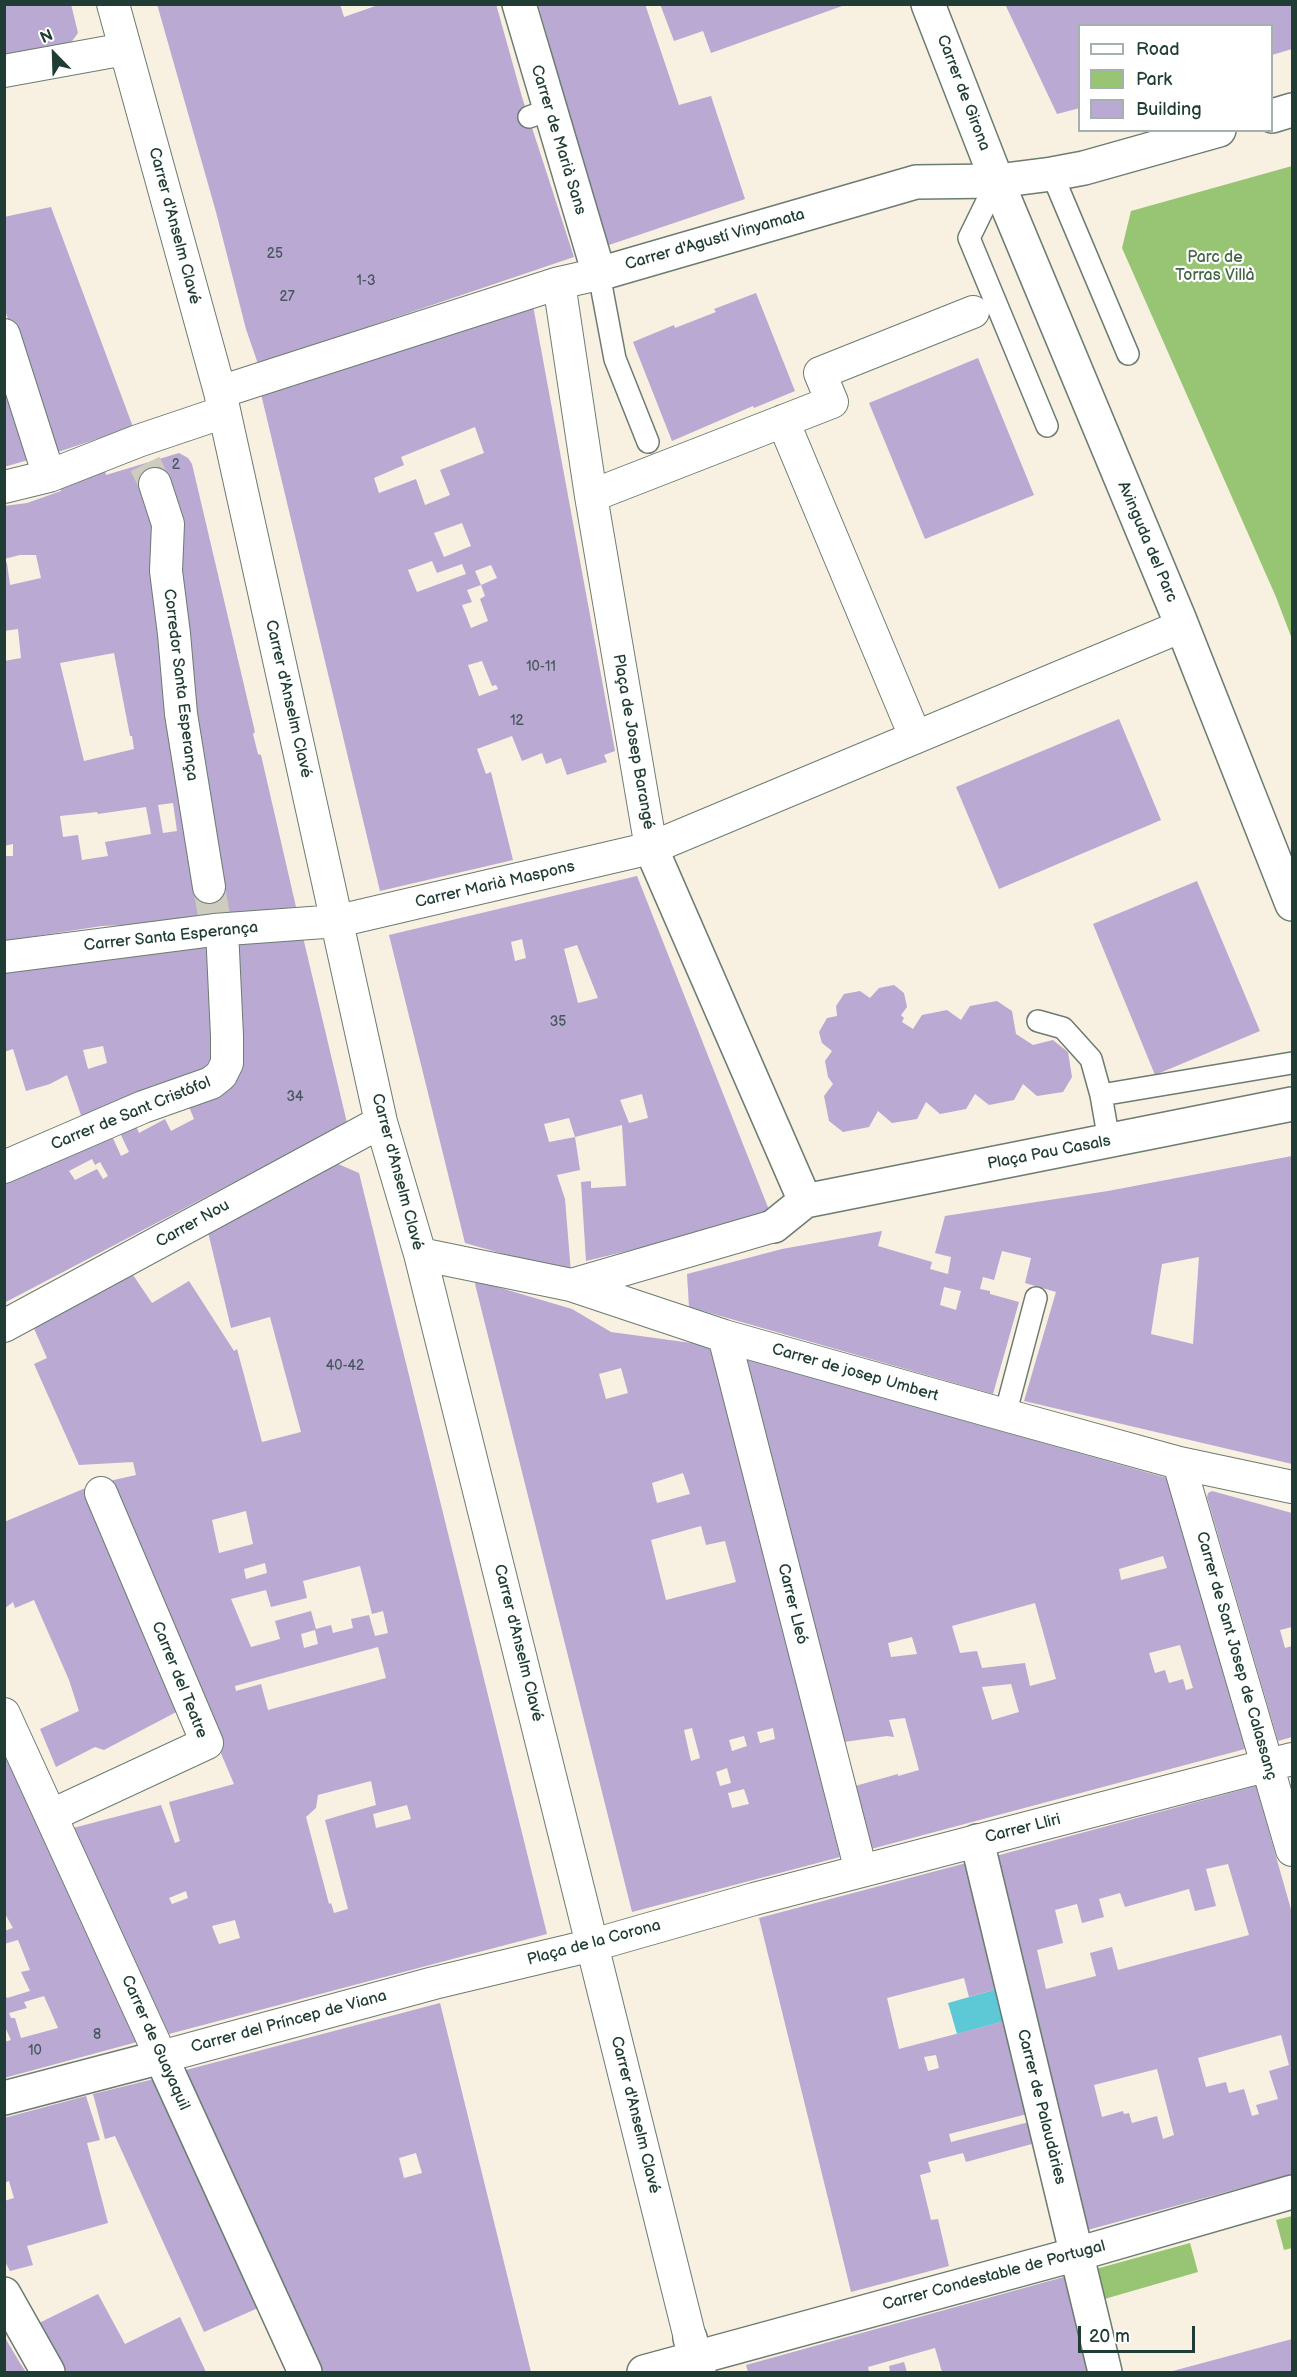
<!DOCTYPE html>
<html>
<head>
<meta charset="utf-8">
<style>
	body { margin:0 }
	#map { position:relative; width:1297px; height:2377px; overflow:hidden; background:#f8f0e1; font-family:"Balsamiq Sans",sans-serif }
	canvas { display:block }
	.frame { position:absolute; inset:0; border:6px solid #1f3d34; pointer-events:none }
	.legend { position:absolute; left:1078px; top:24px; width:195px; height:108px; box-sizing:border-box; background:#fff; border:2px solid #a5b1ae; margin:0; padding:8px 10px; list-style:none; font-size:18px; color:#1f3d34 }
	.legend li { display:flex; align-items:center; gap:12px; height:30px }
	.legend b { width:30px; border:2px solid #a5b1ae }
	.north { position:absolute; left:24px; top:24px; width:60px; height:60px; -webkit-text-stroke:4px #fff; paint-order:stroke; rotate:337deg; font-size:16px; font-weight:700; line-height:24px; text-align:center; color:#1f3d34 }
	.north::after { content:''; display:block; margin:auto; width:21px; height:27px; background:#1f3d34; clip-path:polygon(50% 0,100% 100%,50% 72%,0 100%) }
	.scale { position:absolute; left:1078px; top:2326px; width:117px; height:27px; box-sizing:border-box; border:3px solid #1f3d34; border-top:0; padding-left:8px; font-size:18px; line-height:21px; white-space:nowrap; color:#1f3d34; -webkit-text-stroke:4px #fff; paint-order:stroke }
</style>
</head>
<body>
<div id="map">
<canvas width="1297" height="2377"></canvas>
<div class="frame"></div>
<ul class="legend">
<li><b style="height:8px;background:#fff"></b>Road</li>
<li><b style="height:16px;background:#98c573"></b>Park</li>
<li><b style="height:16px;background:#b9a9d3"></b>Building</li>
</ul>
<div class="north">N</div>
<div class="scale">20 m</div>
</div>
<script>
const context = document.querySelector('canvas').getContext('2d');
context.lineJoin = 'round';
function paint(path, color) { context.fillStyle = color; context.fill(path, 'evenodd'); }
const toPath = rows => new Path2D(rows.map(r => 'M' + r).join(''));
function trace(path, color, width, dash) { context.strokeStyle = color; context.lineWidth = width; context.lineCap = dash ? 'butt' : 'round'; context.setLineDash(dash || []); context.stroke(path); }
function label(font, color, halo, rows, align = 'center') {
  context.font = font + ' "Balsamiq Sans",sans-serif'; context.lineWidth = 4.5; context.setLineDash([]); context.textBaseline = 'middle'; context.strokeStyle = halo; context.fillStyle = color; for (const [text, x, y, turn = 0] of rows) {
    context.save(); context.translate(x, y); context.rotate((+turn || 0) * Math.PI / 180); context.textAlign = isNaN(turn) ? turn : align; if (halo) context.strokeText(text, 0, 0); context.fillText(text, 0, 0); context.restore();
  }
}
paint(toPath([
	[1292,166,1292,639,1276,597,1122,248,1131,211],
	[1292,2216,1292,2248,1284,2250,1276,2220],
	[1190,2243,1198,2272,1101,2300,1092,2270]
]), '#98c573');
paint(toPath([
	[1001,1988,1009,2020,957,2034,948,2003]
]), '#5dc8d6');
paint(toPath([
	[4,4,71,4,78,33,70,44,4,56],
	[157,4,340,4,344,17,381,4,496,4,522,97,574,257,258,364,246,329,216,212],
	[538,4,645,4,679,105,711,96,745,199,606,246],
	[660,4,845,4,845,5,711,53,703,31,674,41],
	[1005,4,1292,4,1292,49,1272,55,1272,26,1080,26,1080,108,1057,114],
	[51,207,133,427,52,454,4,307,4,217],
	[756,293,795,391,754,408,753,406,672,441,633,342,674,325,675,328,716,312,714,309],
	[532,300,615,751,604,755,607,762,567,775,561,758,546,764,542,753,522,761,512,736,477,749,486,774,491,772,513,860,380,891,261,394],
	[475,427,484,453,440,470,450,495,425,505,416,479,379,493,374,478,404,465,401,457],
	[462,523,471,546,444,557,434,533],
	[432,561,437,573,462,564,466,574,417,592,408,570],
	[491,565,497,578,481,585,475,571],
	[481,585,485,596,480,599,488,621,471,628,462,605,472,602,467,590],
	[482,661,492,686,496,685,498,689,479,696,468,665],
	[978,358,1034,495,925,539,869,403],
	[4,363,35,458,4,467],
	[179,453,188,458,192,464,255,732,253,734,258,754,261,755,296,907,125,925,102,926,4,941,4,856,13,856,13,844,4,846,4,661,21,658,18,629,4,631,4,559,7,563,10,585,41,578,36,555,20,555,4,559,4,506,27,503,61,491,59,485,105,468,106,475],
	[114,653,130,736,132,736,134,749,84,761,60,663],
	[173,803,177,831,163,833,158,805],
	[146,807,151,834,105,842,108,856,82,860,78,835,63,837,60,816,97,812,98,814],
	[1119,719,1161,820,999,889,956,787],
	[637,876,771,1215,768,1217,586,1261,581,1182,591,1181,591,1188,626,1186,622,1125,575,1137,580,1170,557,1175,565,1199,571,1273,465,1243,389,935],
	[522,939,526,958,515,961,511,942],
	[577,945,598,998,578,1003,564,949],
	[642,1094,648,1118,629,1123,620,1100],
	[569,1118,575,1137,549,1142,544,1124],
	[1197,881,1260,1031,1155,1075,1093,924],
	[302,933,347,1123,4,1303,4,1177,15,1172,23,1176,112,1136,121,1156,129,1152,120,1133,136,1126,139,1133,165,1119,171,1131,194,1119,187,1102,237,1080,227,943],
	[92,1159,95,1165,100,1162,108,1176,103,1179,97,1169,75,1180,69,1171],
	[215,942,214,1065,83,1121,67,1075,50,1084,26,1091,13,1049,4,1052,4,966],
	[103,1046,107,1063,88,1069,83,1050],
	[894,985,904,993,907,1007,901,1015,904,1018,902,1022,913,1029,922,1015,947,1010,961,1020,970,1006,997,1001,1012,1011,1016,1034,1033,1045,1053,1040,1068,1052,1072,1077,1063,1092,1037,1096,1023,1084,1014,1100,989,1105,975,1094,966,1109,940,1114,926,1102,917,1119,892,1123,878,1111,869,1127,843,1132,829,1121,824,1096,833,1084,828,1077,825,1061,832,1051,822,1043,819,1032,827,1018,837,1016,836,1006,844,994,860,991,870,998,879,988],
	[1292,1156,1292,1464,1024,1401,1056,1292,1025,1283,1031,1258,1002,1251,994,1280,983,1277,980,1289,990,1291,990,1294,1019,1302,993,1394,689,1307,687,1274,782,1249,882,1231,878,1246,932,1262,930,1269,948,1274,951,1257,935,1253,945,1216,1108,1191],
	[1199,1257,1193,1344,1151,1334,1162,1264],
	[944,1287,961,1291,956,1310,940,1305],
	[338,1164,359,1173,547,1934,169,2034,73,1828,161,1805,175,1843,180,1841,169,1802,234,1784,105,1482,136,1475,133,1462,79,1465,34,1364,47,1358,32,1324,131,1272,152,1303,189,1281,234,1351,237,1349,262,1442,301,1432,270,1317,231,1328,208,1232],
	[246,1511,253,1544,219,1553,212,1520],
	[265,1563,267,1573,246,1579,244,1569],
	[360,1566,372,1614,383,1611,388,1633,375,1636,369,1615,351,1619,353,1628,333,1633,331,1625,316,1629,311,1611,275,1621,280,1639,251,1647,231,1599,266,1590,271,1607,307,1598,303,1581],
	[315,1630,318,1644,304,1648,301,1634],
	[378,1647,386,1678,268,1710,261,1684,236,1691,235,1686],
	[371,1781,376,1805,325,1820,348,1909,334,1913,331,1903,329,1904,306,1817,316,1808,318,1795],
	[407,1805,411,1819,376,1828,373,1814],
	[186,1891,188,1898,172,1904,169,1898],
	[235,1920,240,1938,219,1944,212,1926],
	[477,1281,572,1309,611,1332,699,1344,712,1350,840,1857,632,1912,475,1284],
	[621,1368,628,1393,606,1399,599,1374],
	[683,1473,690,1494,657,1503,652,1483],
	[701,1526,706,1545,725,1541,736,1582,666,1600,651,1540],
	[692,1728,700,1758,691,1761,684,1730],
	[773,1728,775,1739,760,1743,757,1732],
	[744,1736,747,1746,732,1751,729,1740],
	[727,1768,731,1783,720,1786,716,1772],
	[744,1789,749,1804,732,1808,728,1793],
	[747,1359,1167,1478,1245,1749,871,1849,855,1786,898,1774,898,1776,919,1770,905,1718,889,1720,894,1737,887,1736,844,1742],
	[1163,1556,1167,1568,1121,1580,1119,1569],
	[1035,1603,1056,1679,1030,1686,1025,1663,982,1668,977,1651,960,1653,952,1626],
	[912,1637,917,1654,891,1657,888,1643],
	[1180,1645,1193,1688,1186,1690,1183,1679,1169,1683,1165,1670,1155,1673,1149,1653],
	[1011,1684,1019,1712,992,1720,982,1687],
	[88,1487,182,1709,104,1750,95,1747,56,1767,40,1729,79,1711,69,1680,34,1600,15,1608,13,1602,4,1609,4,1522],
	[1212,1491,1292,1513,1292,1627,1280,1630,1285,1648,1292,1646,1292,1737,1278,1741,1207,1497,1208,1493],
	[4,1749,137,2042,4,2078,4,2042,11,2040,4,2025,4,1993,7,1998,30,1991,21,1972,30,1970,18,1940,4,1944,4,1931,13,1928,4,1912],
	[44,1996,58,2028,21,2038,15,2018,11,2018,9,2013,27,2008,24,2002],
	[1256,1786,1292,1913,1292,2174,1084,2231,992,1857],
	[1228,1864,1249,1935,1118,1970,1112,1947,1090,1953,1096,1976,1046,1989,1037,1950,1063,1943,1055,1910,1077,1904,1082,1923,1104,1917,1099,1899,1120,1893,1125,1907,1189,1889,1195,1911,1216,1906,1206,1869],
	[1281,2035,1289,2065,1269,2071,1278,2099,1256,2105,1259,2114,1252,2116,1244,2089,1229,2093,1226,2082,1206,2087,1198,2058],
	[1157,2069,1174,2135,1163,2139,1157,2116,1132,2123,1129,2113,1124,2114,1123,2111,1102,2117,1094,2085],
	[970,1862,1001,1988,969,1997,964,1978,887,1998,899,2049,1009,2020,1031,2113,949,2134,951,2142,1033,2121,1039,2142,966,2162,963,2153,928,2162,931,2172,920,2175,931,2220,938,2219,949,2266,851,2292,759,1918],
	[936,2055,939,2068,928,2071,924,2057],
	[440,2003,531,2372,323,2372,186,2070],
	[416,2153,422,2173,404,2178,399,2158],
	[154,2079,258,2308,204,2332,115,2136,105,2139,93,2094],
	[86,2096,100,2140,87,2143,108,2223,27,2246,33,2265,10,2271,4,2260,4,2201,14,2198,9,2181,4,2183,4,2118],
	[1071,2275,1095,2372,942,2372,935,2348,868,2367,869,2372,748,2372,746,2365],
	[98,2294,125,2344,180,2317,206,2372,67,2372,39,2323],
	[4,2336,20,2363,26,2372,4,2372],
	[1292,2339,1292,2372,1169,2372],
	[904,2362,907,2372,890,2372,889,2366]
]), '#b9a9d3');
trace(toPath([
	[145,464,155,484],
	[209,887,214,916]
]), '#cdccbe', 32, [32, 16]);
const service = toPath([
	[529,117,549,110],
	[1052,174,1128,354],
	[997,181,969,238,1047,426],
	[599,274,615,359,648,442],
	[1038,1021,1063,1028,1091,1059,1101,1095,1109,1141],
	[1101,1095,1292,1063],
	[1005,1415,1036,1298]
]);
const pedestrian = toPath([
	[113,4,220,392,381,1122,420,1254,690,2338],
	[4,71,125,49],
	[559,283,591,496,651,848],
	[4,335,49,476],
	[220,392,559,283,599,274],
	[783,421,915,736],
	[155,484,168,524,166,571,174,634,181,714,209,887],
	[4,487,49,476,138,441,224,412],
	[591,496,832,402,820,373,973,312],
	[4,957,214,930,338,921,651,848,1182,626],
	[4,1167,143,1107,211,1083,221,1075,227,1063,227,1036,222,930],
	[420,1254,571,1285,724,1336,1005,1415,1179,1463,1292,1487],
	[571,1285,774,1226],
	[4,1326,381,1122],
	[724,1336,861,1871],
	[1179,1463,1292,1850],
	[4,1714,161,2057,434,1983,593,1945,754,1899,1292,1759],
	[52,1815,207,1743,101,1493]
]);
const minor = toPath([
	[519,4,599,274,916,182,997,181,1052,174,1084,168,1219,130],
	[1272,116,1292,110],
	[651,848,805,1201],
	[774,1226,805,1201,1292,1104],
	[977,1841,1105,2372],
	[4,2098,161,2057,305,2372],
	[4,2294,48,2372],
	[644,2372,1077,2254,1292,2192]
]);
const tertiary = toPath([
	[928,4,997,181,1179,618,1292,904],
	[690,2338,699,2372]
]);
trace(service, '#6b7c71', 24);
trace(pedestrian, '#6b7c71', 34);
trace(minor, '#6b7c71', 36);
trace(tertiary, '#6b7c71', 36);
trace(service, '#fff', 21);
trace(pedestrian, '#fff', 32);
trace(minor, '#fff', 33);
trace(tertiary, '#fff', 33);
label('14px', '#46585c', null, [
	["25",275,254],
	["1-3",366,281],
	["27",287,297],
	["2",176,465],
	["10-11",541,667],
	["12",517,721],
	["35",558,1022],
	["34",295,1097],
	["40-42",345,1366],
	["8",97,2035],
	["10",35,2051]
]);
label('16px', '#1f3d34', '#fff', [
	["Carrer de Girona",963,93,69],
	["Carrer de Marià Sans",558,140,73],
	["Carrer d'Anselm Clavé",174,226,75],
	["Carrer d'Agustí Vinyamata",715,240,-16],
	["Avinguda del Parc",1147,542,67],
	["Corredor Santa Esperança",180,685,83],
	["Carrer d'Anselm Clavé",288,699,77],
	["Plaça de Josep Barangé",633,742,80],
	["Carrer Marià Maspons",495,885,-13],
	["Carrer Santa Esperança",171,937,-6],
	["Carrer de Sant Cristófol",131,1114,-22],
	["Plaça Pau Casals",1049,1153,-11],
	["Carrer d'Anselm Clavé",397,1172,75],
	["Carrer Nou",193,1224,-29],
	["Carrer de josep Umbert",855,1373,16],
	["Carrer Lleó",792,1604,76],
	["Carrer d'Anselm Clavé",518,1643,76],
	["Carrer de Sant Josep de Calassanç",1236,1656,74],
	["Carrer del Teatre",179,1680,68],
	["Carrer Lliri",1023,1829,-14],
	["Plaça de la Corona",594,1943,-15],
	["Carrer del Príncep de Viana",289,2022,-15],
	["Carrer de Guayaquil",155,2043,66],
	["Carrer de Palaudàries",1041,2107,76],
	["Carrer d'Anselm Clavé",635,2115,76],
	["Carrer Condestable de Portugal",994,2276,-15]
]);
label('16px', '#436647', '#fff', [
	["Parc de",1215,258],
	["Torras Villà",1215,276]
]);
</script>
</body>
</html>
